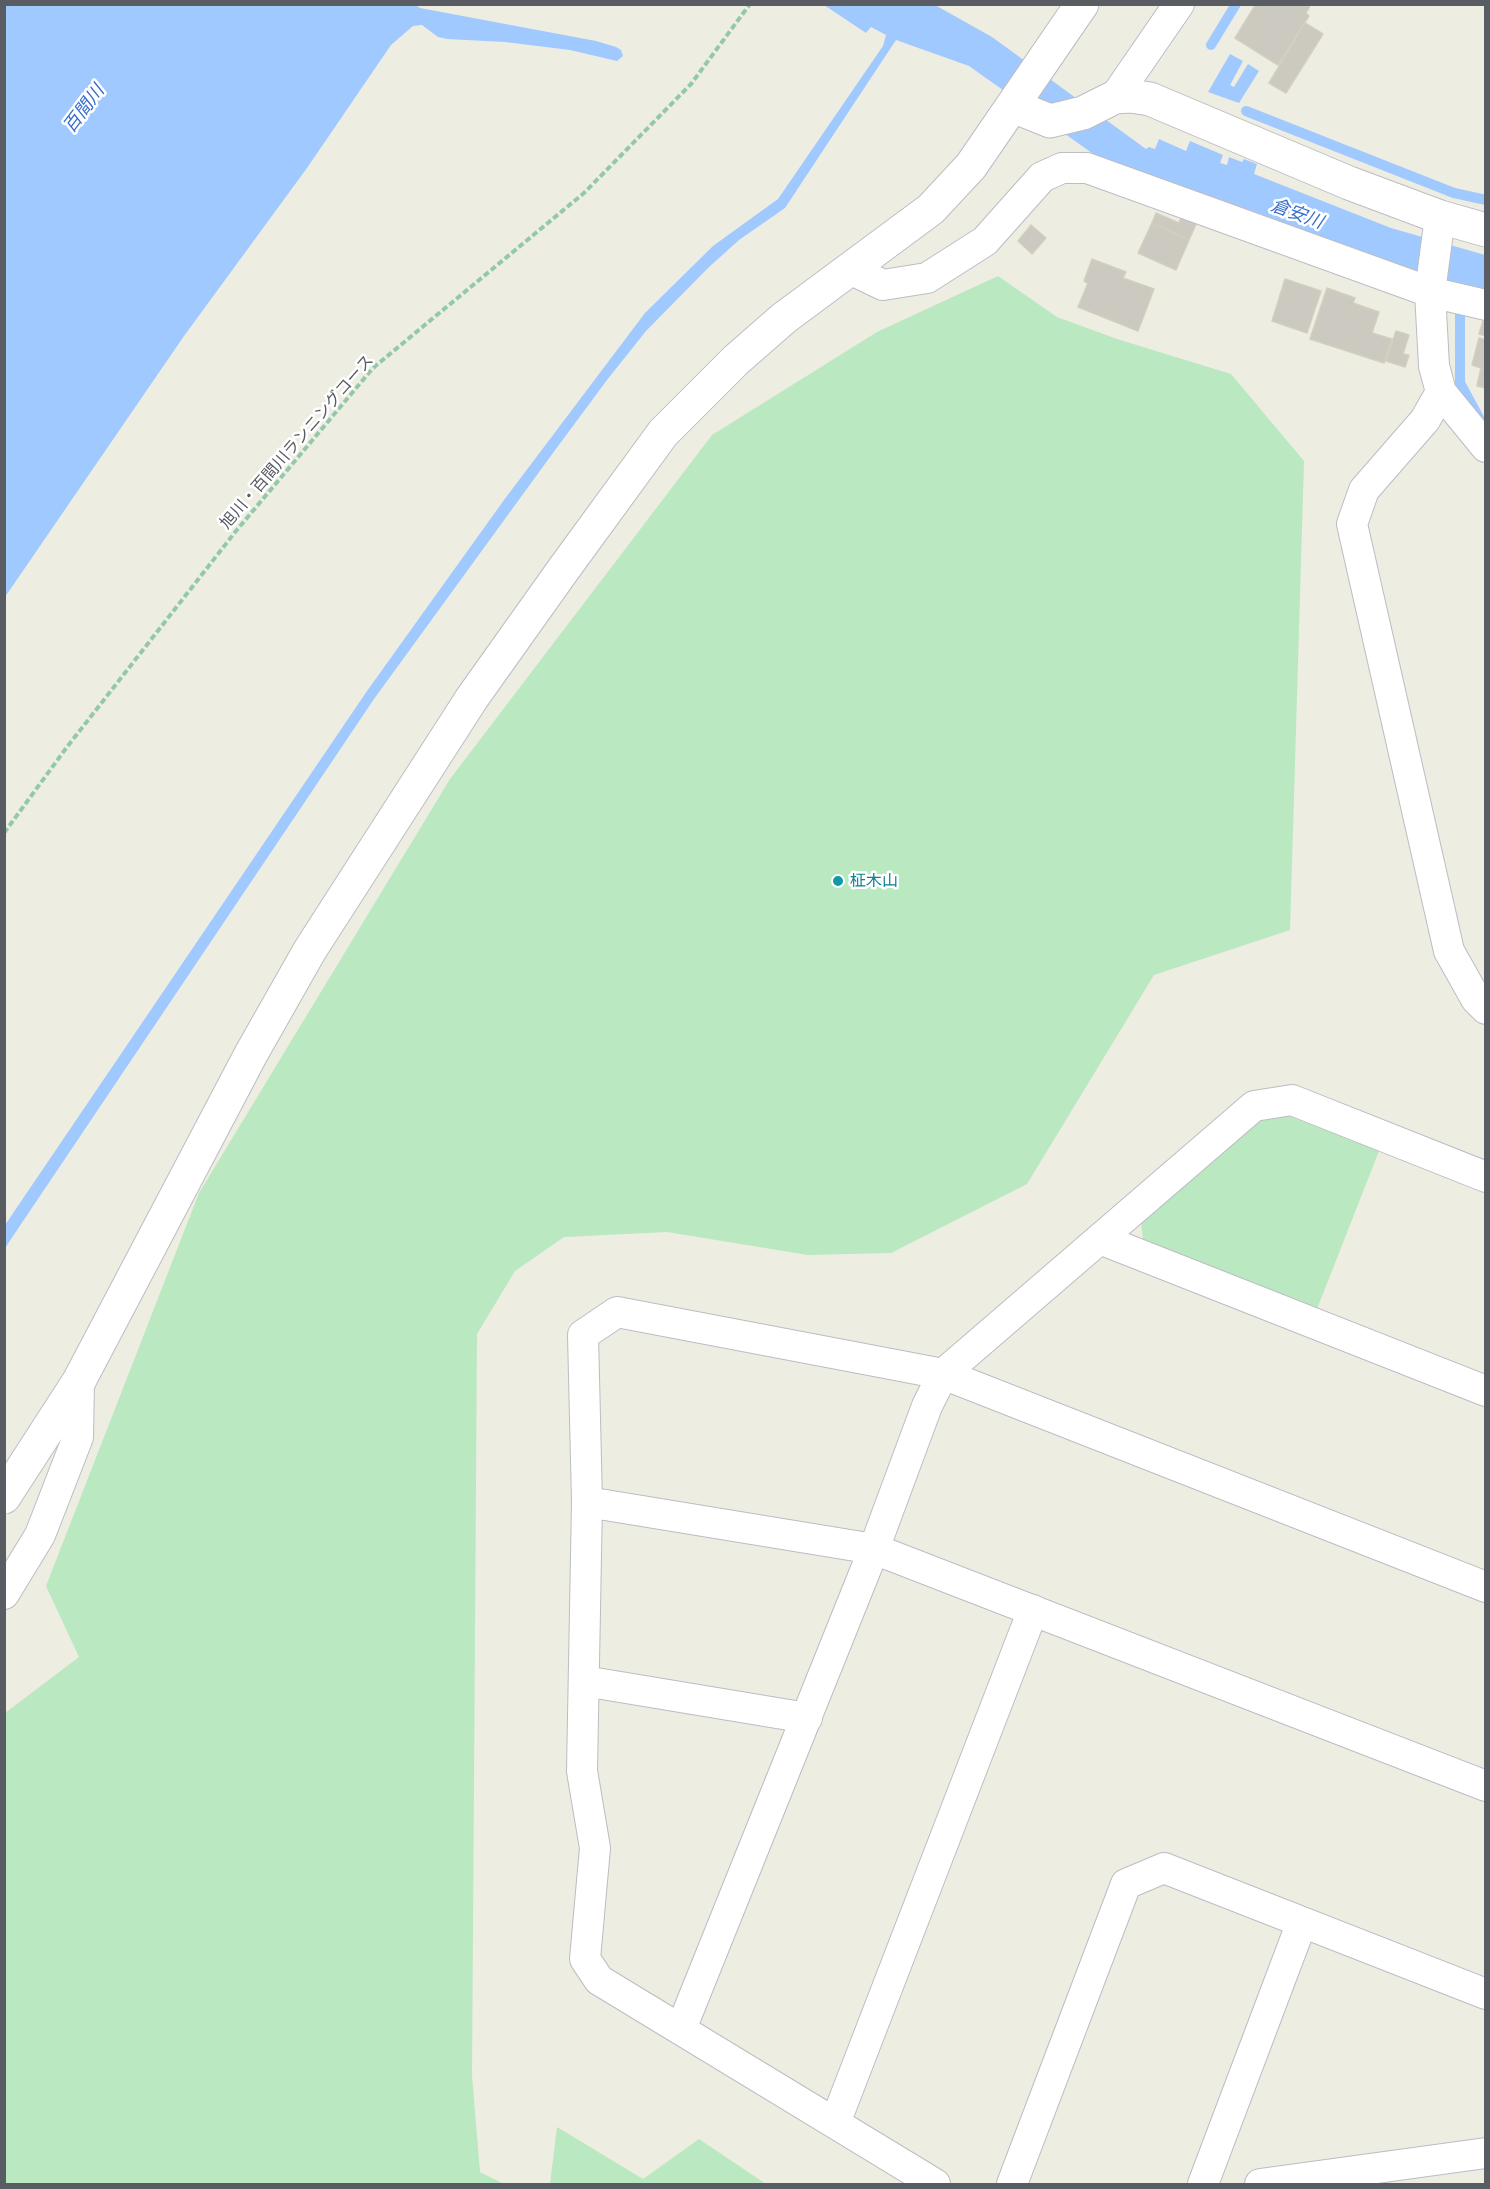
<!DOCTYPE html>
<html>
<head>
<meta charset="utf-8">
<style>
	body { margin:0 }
	#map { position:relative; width:1490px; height:2189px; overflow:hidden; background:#eeede1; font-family:Mulish,sans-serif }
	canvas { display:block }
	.frame { position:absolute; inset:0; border:6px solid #595c63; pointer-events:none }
</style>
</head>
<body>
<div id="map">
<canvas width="1490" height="2189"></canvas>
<div class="frame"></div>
</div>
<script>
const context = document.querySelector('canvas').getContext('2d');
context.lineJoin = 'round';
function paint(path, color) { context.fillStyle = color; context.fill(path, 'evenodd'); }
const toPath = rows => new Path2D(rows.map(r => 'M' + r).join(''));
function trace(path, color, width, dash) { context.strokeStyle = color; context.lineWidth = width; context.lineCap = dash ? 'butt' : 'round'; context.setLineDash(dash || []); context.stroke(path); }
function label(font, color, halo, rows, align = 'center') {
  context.font = font + ' Mulish,"Noto Sans JP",sans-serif'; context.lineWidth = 5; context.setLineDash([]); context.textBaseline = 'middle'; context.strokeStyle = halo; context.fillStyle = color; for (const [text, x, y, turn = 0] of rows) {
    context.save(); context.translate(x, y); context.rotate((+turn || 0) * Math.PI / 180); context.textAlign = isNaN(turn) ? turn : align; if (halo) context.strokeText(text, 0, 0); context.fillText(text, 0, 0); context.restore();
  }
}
paint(toPath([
	[998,276,1057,317,1117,339,1231,374,1304,461,1290,930,1154,975,1027,1184,891,1253,808,1255,667,1232,564,1237,515,1271,477,1334,472,2076,480,2172,504,2184,5,2184,5,1713,79,1657,46,1586,199,1193,450,779,712,435,877,332],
	[1289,1116,1379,1151,1317,1309,1143,1239,1141,1222,1261,1120],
	[557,2127,643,2179,699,2139,766,2184,550,2184]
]), '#bae8c0');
paint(toPath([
	[5,4,415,5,420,8,596,41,616,47,621,50,623,56,617,61,570,50,505,42,447,39,438,37,422,25,413,26,391,45,307,168,184,336,5,597],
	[824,5,935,5,992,37,1146,149,1149,147,1155,149,1159,139,1186,151,1190,141,1223,155,1220,163,1227,165,1229,157,1242,162,1244,159,1257,164,1254,174,1391,228,1485,255,1485,290,1449,283,1216,198,1106,163,969,66,896,40,785,208,739,240,708,268,646,331,607,380,550,457,374,699,5,1248,5,1225,367,691,504,500,645,313,713,246,778,199,883,46,886,35,871,27,866,33],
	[1230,54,1243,61,1230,85,1234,87,1248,64,1259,71,1239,103,1208,92]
]), '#a0c9ff');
trace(toPath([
	[1211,45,1236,4],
	[1246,111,1454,193,1486,200],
	[1460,300,1460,383,1479,418]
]), '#a0c9ff', 10);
const building = toPath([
	[1256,4,1311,4,1306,13,1309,16,1278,65,1235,38,1256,4],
	[1305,23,1323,34,1286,93,1269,83,1305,23],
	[1156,213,1179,223,1182,215,1197,222,1189,240,1152,223,1156,213],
	[1152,223,1189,240,1176,270,1138,253,1152,223],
	[1031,225,1046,238,1032,254,1018,241,1031,225],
	[1092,259,1126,272,1123,278,1154,289,1138,331,1078,307,1088,283,1084,281,1092,259],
	[1285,279,1321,291,1307,333,1272,321,1285,279],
	[1327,288,1355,298,1353,303,1379,312,1372,333,1392,339,1384,363,1310,339,1327,288],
	[1483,321,1486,322,1486,336,1479,334,1483,321],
	[1396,331,1409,335,1403,354,1409,355,1405,367,1386,361,1396,331],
	[1479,338,1486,340,1486,388,1477,386,1481,368,1472,365,1479,338]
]);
paint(building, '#cbc9c0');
trace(building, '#d3cfbe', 1.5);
const minor = toPath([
	[1115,97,1179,4],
	[1440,217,1430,292,1434,366,1441,392,1486,447],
	[850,269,883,285,927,278,985,241,1042,177,1062,168,1087,168,1430,292,1486,305],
	[1441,392,1425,420,1364,490,1352,524,1449,951,1476,999,1486,1009],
	[1100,1239,1486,1391],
	[587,1502,874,1549,1486,1786],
	[4,1594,40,1535,78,1437,79,1381],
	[584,1681,807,1718],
	[681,2029,874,1549,927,1406,943,1374,1254,1106,1292,1100,1486,1177],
	[835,2123,1033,1610],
	[935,2184,599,1980,585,1959,595,1848,582,1771,587,1502,583,1335,617,1312,943,1374,1486,1587],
	[1012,2184,1126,1884,1164,1868,1486,1994],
	[1203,2184,1302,1922],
	[1260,2184,1486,2153]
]);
const tertiary = toPath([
	[1013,106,1050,121,1083,113,1115,97,1130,96,1150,99,1349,183,1440,217,1486,230],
	[4,1497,79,1381,251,1054,310,950,472,698,563,570,663,433,736,360,784,318,931,209,971,166,1082,4]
]);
trace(minor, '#bbbdc4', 32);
trace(tertiary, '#bbbdc4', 35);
trace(toPath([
	[4,833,67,747,236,531,373,368,584,193,691,84,750,4]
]), '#93c9aa', 4, [6, 3]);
trace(minor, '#fff', 30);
trace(tertiary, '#fff', 33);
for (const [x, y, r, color] of [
	[838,881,6,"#0f9aa8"]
]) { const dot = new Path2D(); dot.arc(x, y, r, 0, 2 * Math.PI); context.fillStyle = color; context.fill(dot); trace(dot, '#fff', 2); }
label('16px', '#595c63', '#fff', [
	["旭川・百間川ランニングコース",297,442,-49]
]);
label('16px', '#0d838f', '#fff', [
	["柾木山",850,881]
], 'left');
label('italic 18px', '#376dcd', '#fff', [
	["百間川",84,109,-53],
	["倉安川",1297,214,20]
]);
</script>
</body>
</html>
